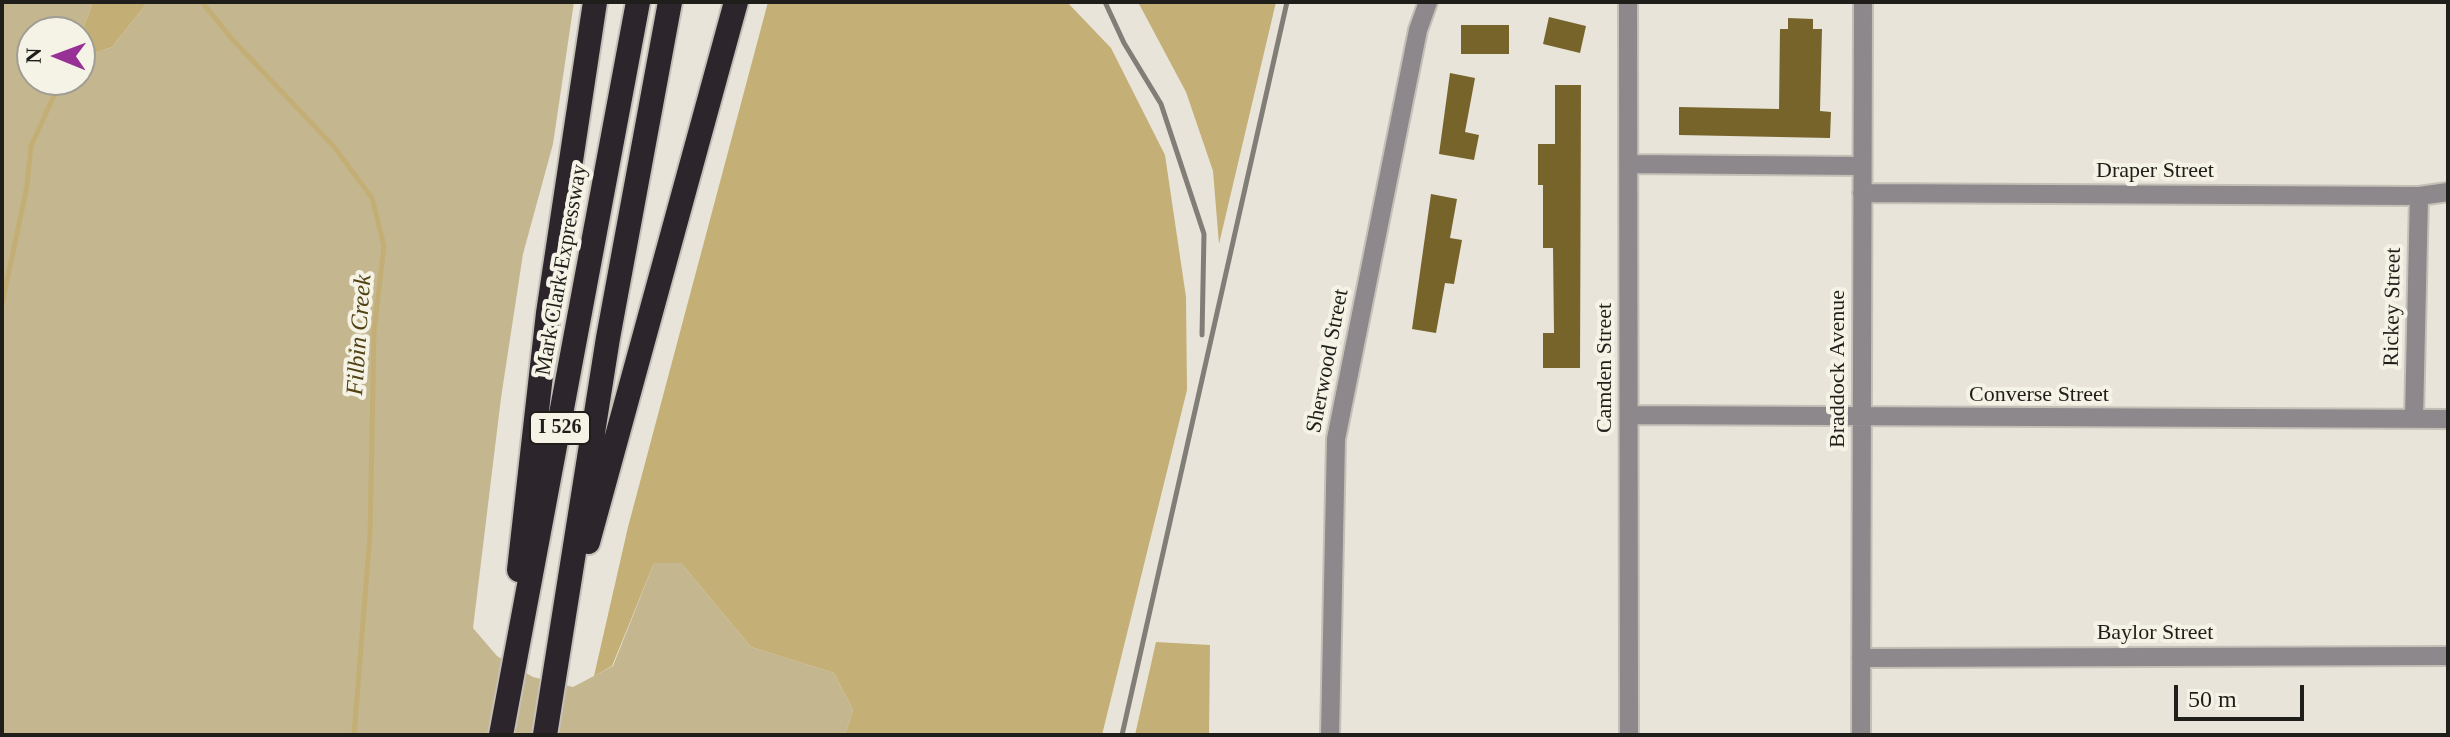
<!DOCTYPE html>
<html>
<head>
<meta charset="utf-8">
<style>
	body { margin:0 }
	#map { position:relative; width:2450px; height:737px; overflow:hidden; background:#e8e4d9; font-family:"Times New Roman",serif }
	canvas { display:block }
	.frame { position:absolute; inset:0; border:4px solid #1f1e1a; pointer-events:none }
	.north { position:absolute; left:16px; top:16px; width:80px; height:80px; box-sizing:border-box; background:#f5f2e6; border:2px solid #9f9d94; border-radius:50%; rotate:271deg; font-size:22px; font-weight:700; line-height:32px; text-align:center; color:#1f1e1a }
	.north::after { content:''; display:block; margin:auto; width:28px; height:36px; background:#983195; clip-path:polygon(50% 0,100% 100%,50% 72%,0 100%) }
	.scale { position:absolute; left:2174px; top:685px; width:130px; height:36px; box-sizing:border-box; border:4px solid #1f1e1a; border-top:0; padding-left:10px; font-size:24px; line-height:28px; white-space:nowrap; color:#1f1e1a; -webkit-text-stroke:6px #f5f2e6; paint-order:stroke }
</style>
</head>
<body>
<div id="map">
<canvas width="2450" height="737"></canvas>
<div class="frame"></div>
<div class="north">N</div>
<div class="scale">50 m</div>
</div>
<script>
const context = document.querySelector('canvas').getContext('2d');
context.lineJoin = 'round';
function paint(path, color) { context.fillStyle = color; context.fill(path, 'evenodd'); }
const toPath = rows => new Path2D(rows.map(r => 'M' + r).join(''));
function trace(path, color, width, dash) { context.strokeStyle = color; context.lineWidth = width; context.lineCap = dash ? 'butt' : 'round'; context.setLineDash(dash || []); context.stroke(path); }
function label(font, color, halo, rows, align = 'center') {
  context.font = font + ' "Times New Roman",serif'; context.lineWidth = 8; context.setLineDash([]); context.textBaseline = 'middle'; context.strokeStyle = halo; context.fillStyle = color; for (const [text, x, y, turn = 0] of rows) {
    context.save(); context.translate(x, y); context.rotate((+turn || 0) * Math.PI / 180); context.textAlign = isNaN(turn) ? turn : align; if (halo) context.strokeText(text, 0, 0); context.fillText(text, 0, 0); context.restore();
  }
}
paint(toPath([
	[2,2,93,2,80,37,80,32,32,32,32,80,80,80,80,58,112,47,148,2,574,2,553,144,523,254,501,398,473,628,497,656,533,677,573,687,613,666,654,563,681,563,751,647,834,673,853,710,845,735,2,735]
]), '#c4b790');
paint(toPath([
	[768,2,1067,2,1111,48,1165,155,1186,297,1187,390,1102,735,845,735,853,710,834,673,751,647,681,563,654,563,612,666,594,676,628,527],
	[1138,2,1276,2,1219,244,1213,171,1186,92],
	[1156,642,1210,645,1209,735,1135,735]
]), '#c4b076');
paint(toPath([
	[93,2,148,2,112,47,80,58,80,37]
]), '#c3af75');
trace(toPath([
	[202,2,232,39,335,148,372,198,384,246,374,332,370,534,354,735],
	[2,304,27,186,31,146,61,80]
]), '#c3af75', 5);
paint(toPath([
	[1549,17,1586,26,1580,53,1543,44],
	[1788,18,1813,19,1813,29,1822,29,1820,111,1831,112,1830,138,1679,135,1679,107,1779,109,1780,29,1788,29],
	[1461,25,1509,25,1509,54,1461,54],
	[1450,73,1475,78,1465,132,1479,135,1474,160,1439,154],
	[1555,85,1581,85,1580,368,1543,368,1543,333,1554,333,1553,248,1543,248,1543,185,1538,185,1538,144,1555,144],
	[1431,194,1457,199,1450,238,1462,240,1454,284,1445,283,1436,333,1412,329]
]), '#77642a');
const minor = toPath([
	[1628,2,1629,735],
	[1630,164,1862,166],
	[1862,193,2419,196,2448,192],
	[1629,415,2448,419],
	[2414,418,2419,196],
	[1861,658,2448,656],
	[1330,735,1336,439,1418,30,1428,2],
	[1861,735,1863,2]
]);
const motorway = toPath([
	[588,542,736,2],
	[519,570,548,313,595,2],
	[501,735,638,2],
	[545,735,608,338,670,2]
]);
trace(minor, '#c4c0b7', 22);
trace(motorway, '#c4c0b7', 28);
trace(minor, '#8c888b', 18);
trace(motorway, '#2c252c', 24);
trace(toPath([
	[1105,2,1124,43,1161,104,1204,234,1202,335],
	[1122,735,1287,2]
]), '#807e77', 5);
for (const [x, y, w] of [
	[560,428,60]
]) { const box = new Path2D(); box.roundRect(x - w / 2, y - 16, w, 32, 6); context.fillStyle = '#f5f2e6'; context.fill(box); trace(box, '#1f1e1a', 2); }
label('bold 20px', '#1f1e1a', null, [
	["I 526",560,428]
]);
label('22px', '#1f1e1a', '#f5f2e6', [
	["Draper Street",2155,171],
	["Mark Clark Expressway",562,270,-80],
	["Rickey Street",2393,307,-89],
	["Sherwood Street",1328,361,-79],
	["Camden Street",1605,368,-90],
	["Braddock Avenue",1838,369,-90],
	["Converse Street",2039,395],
	["Baylor Street",2155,633]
]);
label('italic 24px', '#504213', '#f5f2e6', [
	["Filbin Creek",360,335,-86]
]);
</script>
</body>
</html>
